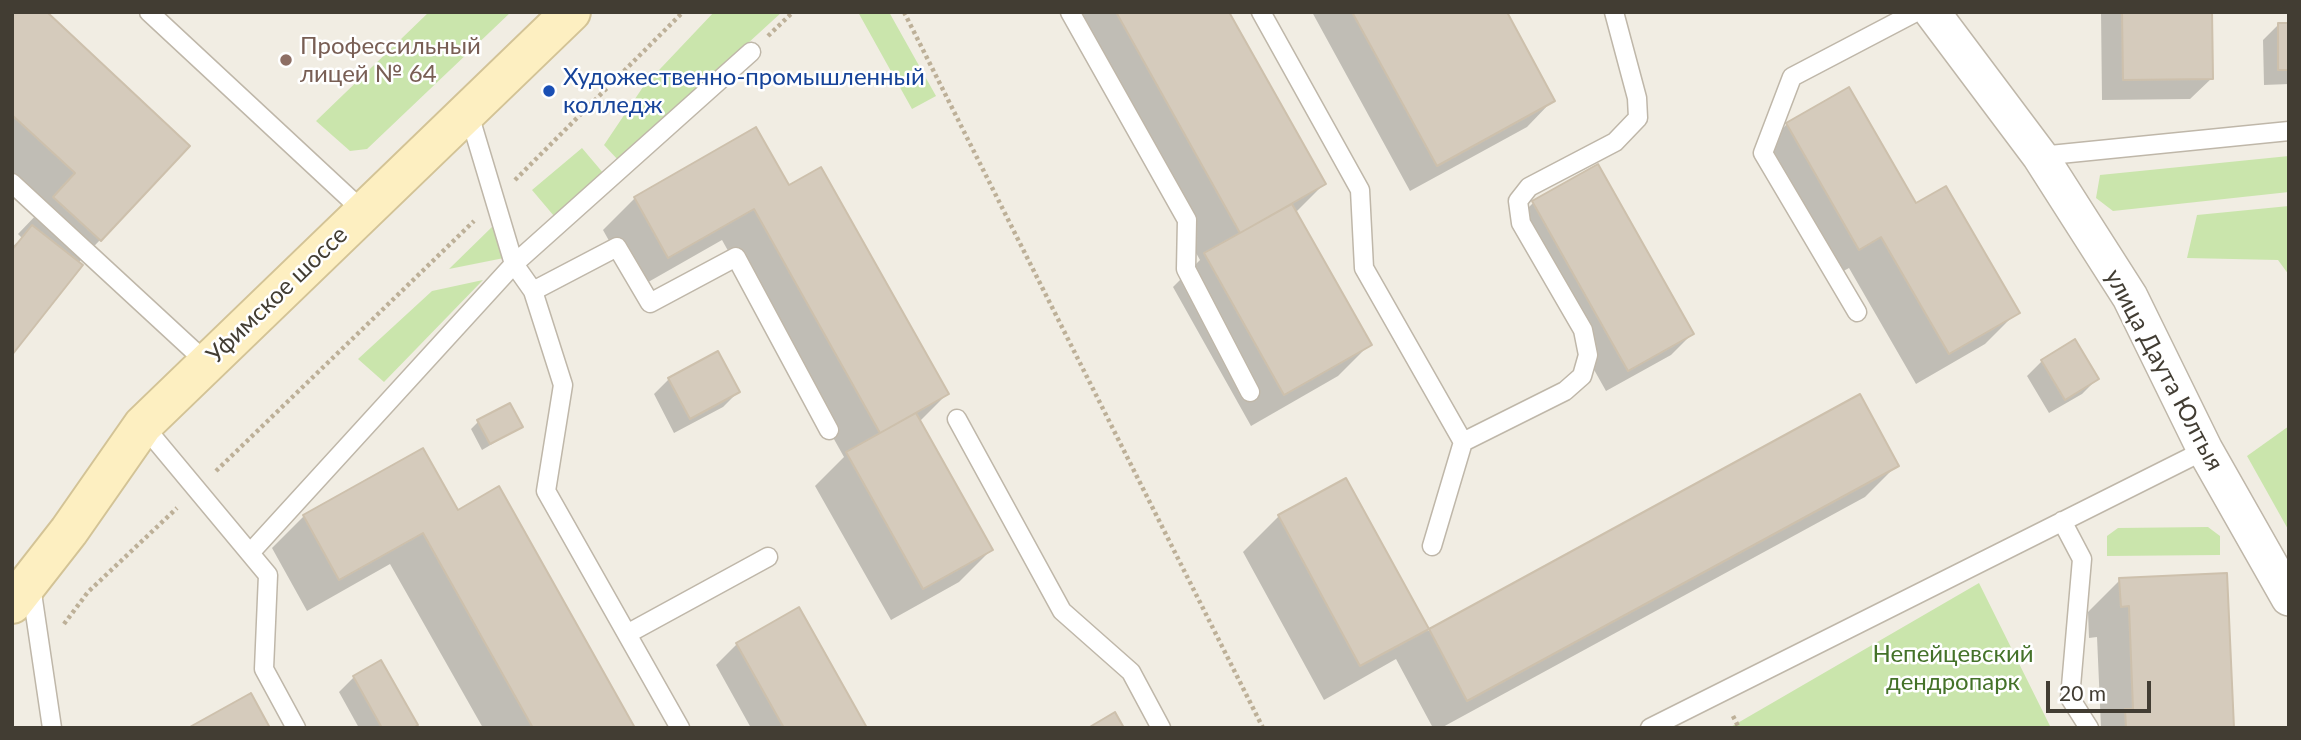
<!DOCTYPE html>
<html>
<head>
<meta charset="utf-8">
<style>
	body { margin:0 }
	#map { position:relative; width:2301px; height:740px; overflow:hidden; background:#f1ede3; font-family:Lato,sans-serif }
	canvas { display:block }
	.frame { position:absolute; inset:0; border:14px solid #423d33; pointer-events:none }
	.scale { position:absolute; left:2046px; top:681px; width:105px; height:32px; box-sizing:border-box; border:4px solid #423d33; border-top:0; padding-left:9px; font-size:21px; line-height:24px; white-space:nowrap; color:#423d33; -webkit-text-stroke:5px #fff; paint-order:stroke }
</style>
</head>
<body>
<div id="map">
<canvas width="2301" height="740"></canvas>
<div class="frame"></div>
<div class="scale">20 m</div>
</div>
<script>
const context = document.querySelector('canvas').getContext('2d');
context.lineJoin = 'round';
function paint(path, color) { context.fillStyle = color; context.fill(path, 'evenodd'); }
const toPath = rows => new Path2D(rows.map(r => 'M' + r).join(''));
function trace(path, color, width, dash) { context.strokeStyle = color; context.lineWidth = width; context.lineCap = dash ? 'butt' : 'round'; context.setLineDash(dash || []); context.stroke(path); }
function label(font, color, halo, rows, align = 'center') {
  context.font = font + ' Lato,sans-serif'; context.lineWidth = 5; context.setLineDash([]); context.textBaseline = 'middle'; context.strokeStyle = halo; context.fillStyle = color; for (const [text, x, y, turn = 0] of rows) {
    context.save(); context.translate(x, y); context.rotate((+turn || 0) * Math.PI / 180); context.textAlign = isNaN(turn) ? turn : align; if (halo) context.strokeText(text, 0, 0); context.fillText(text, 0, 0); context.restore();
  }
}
paint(toPath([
	[429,12,511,12,367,149,350,151,316,121],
	[714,12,782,12,619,161,604,145,643,87],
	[858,12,889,12,936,96,912,109],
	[582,148,604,174,554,216,532,190],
	[2289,156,2289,192,2113,211,2096,198,2100,175],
	[2289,206,2289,275,2278,260,2187,258,2197,215],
	[494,225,504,258,449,269],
	[483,280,384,382,358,359,432,291],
	[2289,426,2289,531,2247,456],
	[2208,527,2220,536,2220,555,2107,556,2107,536,2118,528],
	[1979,583,2051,728,1729,728]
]), '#cae5ac');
paint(toPath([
	[12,12,44,12,100,240,78,263,12,353,12,247,22,238,18,234,40,211,12,185],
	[1061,12,1227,12,1324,184,1295,213,1370,344,1338,376,1251,426,1173,287,1200,260],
	[1312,12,1505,12,1553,100,1527,127,1410,191],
	[2101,12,2211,12,2212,78,2190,99,2102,100],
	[2278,25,2289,25,2289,84,2264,85,2263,40],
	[1787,124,1915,205,2017,312,1985,344,1916,384,1849,268,1827,280,1756,156],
	[1597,167,1692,334,1671,355,1606,391,1512,224,1533,203],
	[789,188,947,394,919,422,991,550,959,582,891,620,815,486,844,457,722,240,636,289,603,230,635,198],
	[2042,361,2097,379,2082,394,2049,413,2027,376],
	[669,379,738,392,723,407,674,433,654,394],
	[1859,397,1897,465,1865,497,1441,728,1433,728,1396,659,1324,700,1243,552,1279,516,1346,480,1428,631],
	[478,422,521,427,482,450,471,429],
	[457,512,633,728,483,728,390,564,307,611,272,548,304,516],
	[2120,580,2232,728,2101,728,2097,637,2089,638,2088,612],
	[737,644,865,728,751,728,716,665],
	[354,677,413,728,359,728,339,692]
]), '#0003');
const building = toPath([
	[12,12,47,12,190,146,101,241,53,197,75,173,12,115,12,12],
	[1116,12,1229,12,1326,184,1240,233,1116,12],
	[1352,12,1507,12,1555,101,1437,166,1352,12],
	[2122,12,2212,12,2213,79,2123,80,2122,12],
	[2278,23,2289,23,2289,70,2278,70,2278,23],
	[1849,87,1916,203,1946,186,2020,313,1949,354,1881,237,1859,250,1786,123,1849,87],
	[756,127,789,185,821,167,949,394,880,433,754,209,668,258,634,197,756,127],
	[1598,164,1694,334,1628,371,1532,201,1598,164],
	[1292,204,1372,345,1284,395,1204,253,1292,204],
	[32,225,83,265,12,355,12,250,32,225],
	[2075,339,2099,379,2065,400,2041,360,2075,339],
	[718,351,740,392,690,419,668,378,718,351],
	[1860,394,1899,466,1467,701,1429,629,1860,394],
	[510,403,523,427,490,444,477,420,510,403],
	[916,413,993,550,923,589,846,452,916,413],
	[423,448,458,510,499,486,635,728,533,728,423,533,339,580,303,515,423,448],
	[1346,478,1429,629,1360,666,1278,515,1346,478],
	[2227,573,2234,728,2126,728,2125,709,2133,709,2129,606,2121,607,2119,578,2227,573],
	[799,607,867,728,784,728,736,643,799,607],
	[381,660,418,725,413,728,382,728,353,676,381,660],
	[251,693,270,728,188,728,251,693],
	[1115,712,1124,728,1088,728,1115,712]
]);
paint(building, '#d5cbbc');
trace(building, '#cdc0ac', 2);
const lane = toPath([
	[149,12,363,211],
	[1070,12,1187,220,1186,269,1250,392],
	[1261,12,1360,190,1364,268,1463,442],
	[469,114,514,264,533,291,563,385,546,491,680,728],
	[2040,156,2289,131],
	[12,183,207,363],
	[533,291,617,247,650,303,736,257,829,430],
	[1857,312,1763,153,1792,77,1916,12],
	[957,419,1062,611,1131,672,1161,728],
	[143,425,268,575,264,669,296,728],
	[2062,521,2082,559,2070,698,2089,728],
	[1432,546,1463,442,1565,391,1582,376,1588,355,1583,330,1521,223,1518,201,1529,187,1615,142,1638,118,1637,98,1614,12],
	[250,553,514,264,751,52],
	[31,586,52,728],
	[627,634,768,557],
	[1650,728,2205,450]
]);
const street = toPath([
	[1932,12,2040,156,2130,297,2205,450,2289,598]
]);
const secondary = toPath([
	[12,604,69,531,143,425,571,12]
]);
trace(lane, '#bfb7a9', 21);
trace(street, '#bfb7a9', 38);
trace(secondary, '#d3c396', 42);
trace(toPath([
	[904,12,1263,728],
	[768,36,793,12],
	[515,180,683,12],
	[216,471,474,221],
	[64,624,88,592,177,508],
	[1733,716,1739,728]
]), '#bdb098', 4.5, [3.5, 3.5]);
trace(lane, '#fff', 18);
trace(street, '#fff', 35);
trace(secondary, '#fdefc1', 38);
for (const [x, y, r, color] of [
	[286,60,7,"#8d6e63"],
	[549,91,7,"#1a4fb4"]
]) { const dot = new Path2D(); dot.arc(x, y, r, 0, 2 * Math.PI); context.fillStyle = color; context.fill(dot); trace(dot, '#fff', 2.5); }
label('24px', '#785e54', '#fff', [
	["Профессильный",300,46],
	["лицей № 64",300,74]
], 'left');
label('24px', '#164399', '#fff', [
	["Художественно-промышленный",563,77],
	["колледж",563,105]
], 'left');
label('24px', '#423d33', '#fff', [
	["Уфимское шоссе",277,295,-44],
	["улица Даута Юлтыя",2164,370,62]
]);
label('24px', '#447229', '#fff', [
	["Непейцевский",1953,654],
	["дендропарк",1953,682]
]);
</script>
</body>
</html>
